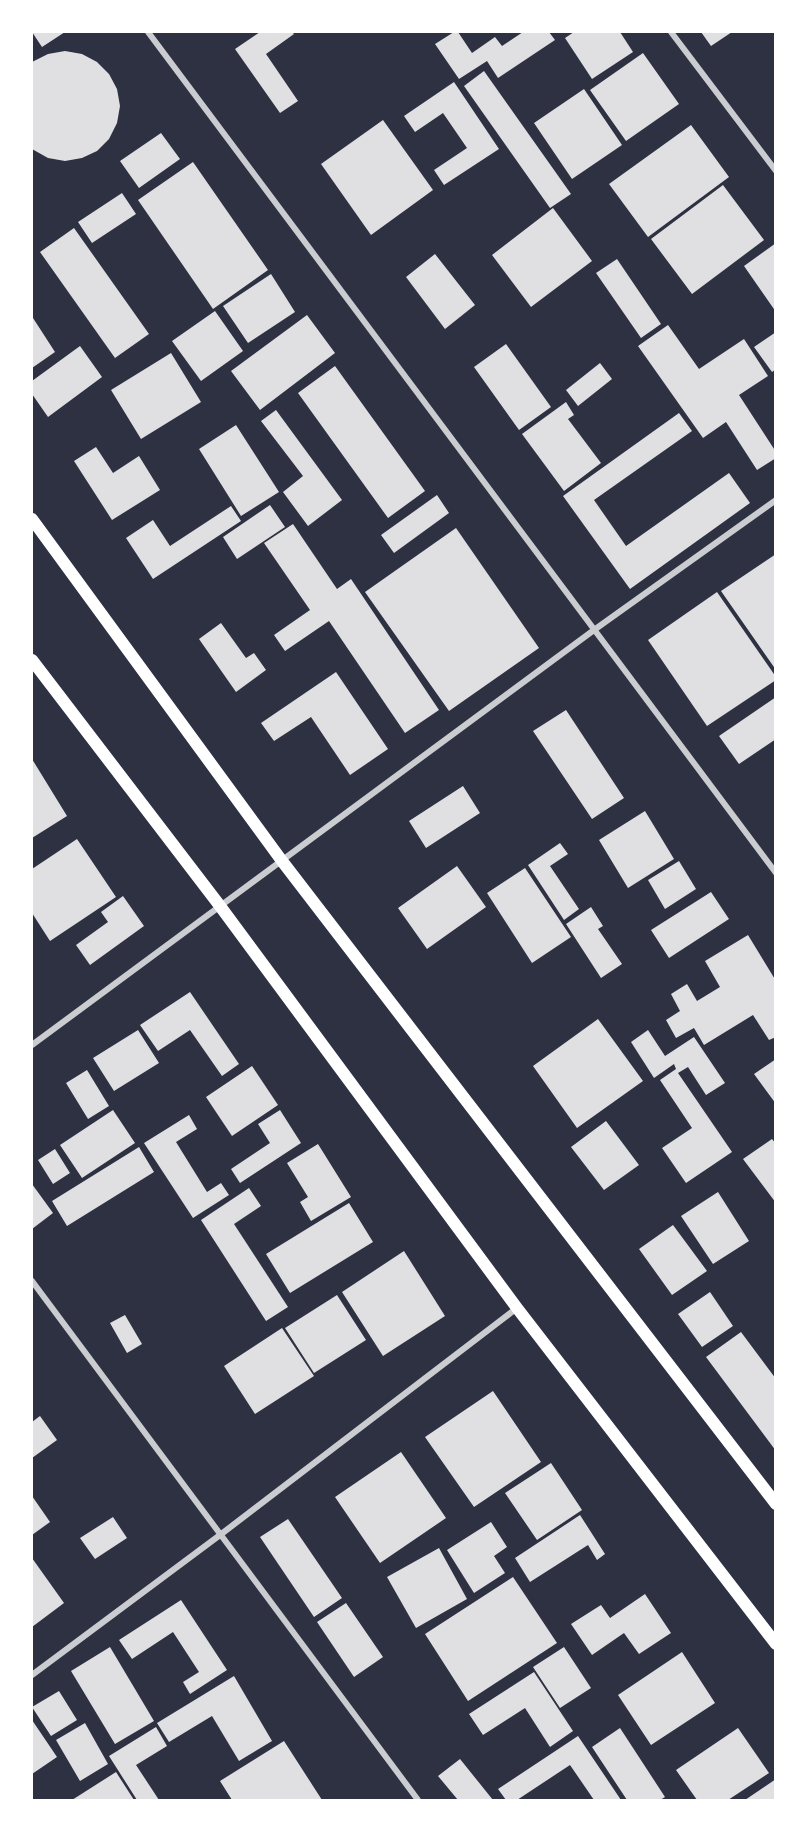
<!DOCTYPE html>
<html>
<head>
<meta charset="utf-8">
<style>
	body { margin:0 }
	#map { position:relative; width:807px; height:1832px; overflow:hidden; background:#2d3142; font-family:"Sofia Sans Condensed",sans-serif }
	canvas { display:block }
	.frame { position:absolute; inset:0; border:33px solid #fff; pointer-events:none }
</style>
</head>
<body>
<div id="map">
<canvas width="807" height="1832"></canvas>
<div class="frame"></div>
</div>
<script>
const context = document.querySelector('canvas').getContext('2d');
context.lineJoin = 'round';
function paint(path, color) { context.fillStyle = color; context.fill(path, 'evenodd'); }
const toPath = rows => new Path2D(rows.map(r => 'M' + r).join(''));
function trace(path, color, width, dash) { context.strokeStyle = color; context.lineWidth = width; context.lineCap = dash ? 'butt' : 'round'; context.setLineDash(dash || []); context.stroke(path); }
paint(toPath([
	[32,32,65,32,42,47],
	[260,32,292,32,294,34,266,54,298,101,280,113,235,49],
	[454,32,458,32,472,53,495,37,502,46,523,32,549,32,555,40,498,78,487,61,459,79,435,44],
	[574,32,620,32,633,52,592,79,565,38],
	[701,32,732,32,711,46],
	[65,51,82,54,97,62,109,74,117,89,120,106,117,123,109,139,97,151,82,158,65,161,48,158,32,149,32,62,48,54],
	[643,53,679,104,626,141,590,90],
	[484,71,571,194,550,208,464,86],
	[454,82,499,149,444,185,434,170,467,148,443,113,415,132,404,116],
	[584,89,622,145,572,179,534,123],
	[383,120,433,190,371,235,321,164],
	[691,125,729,177,648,237,609,184],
	[161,133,180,159,139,188,120,161],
	[193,162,268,270,213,309,138,200],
	[723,185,764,240,692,294,651,239],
	[122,193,136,214,92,243,78,222],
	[553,208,592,261,531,307,492,255],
	[74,228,149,334,115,358,40,252],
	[776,243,776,312,744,266],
	[435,254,475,305,445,329,406,277],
	[617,259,661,324,641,338,596,273],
	[271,274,295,312,248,343,223,306],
	[215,311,243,351,201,381,172,341],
	[307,315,335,353,260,410,231,371],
	[33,318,55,352,32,368,32,319],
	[668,325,699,369,744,339,768,376,739,395,776,452,776,458,757,470,726,422,703,438,638,346],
	[776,332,776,369,772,372,754,347],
	[506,344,551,407,519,430,474,367],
	[80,346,102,377,48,417,32,394,32,381],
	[171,353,201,402,141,439,111,390],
	[600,363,612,379,578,406,566,390],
	[335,366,425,491,388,518,298,393],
	[566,402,574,415,568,419,601,463,564,491,522,434],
	[276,410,342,500,308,526,283,492,303,476,261,421],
	[679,413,692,431,594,500,626,546,729,473,750,503,630,589,563,496],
	[236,425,279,492,241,516,199,449],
	[96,447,113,473,139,456,160,490,112,520,74,461],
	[437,495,449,513,394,553,381,535],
	[270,505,285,527,237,559,223,537],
	[231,506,241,521,153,579,126,538,153,520,170,546],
	[293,524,337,589,351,579,439,710,405,733,329,621,285,651,274,635,310,610,264,543],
	[456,528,539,648,449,711,365,592],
	[776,554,776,670,721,591],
	[717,592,776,677,776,680,707,726,648,640],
	[221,623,246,658,254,653,266,670,236,692,199,639],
	[336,672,388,749,350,775,311,717,274,741,261,723],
	[776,697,776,739,739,764,719,736],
	[566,710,624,798,592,819,533,731],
	[32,759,67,816,32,838],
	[463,786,480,813,426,848,409,821],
	[645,811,674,859,628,888,599,840],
	[77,839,116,897,50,941,32,913,32,869],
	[560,843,568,854,550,866,579,909,564,920,528,865],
	[679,861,696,889,665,909,648,880],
	[457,866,486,907,427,949,398,908],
	[525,868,571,937,532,963,487,893],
	[711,892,729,919,669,958,651,930],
	[123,896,144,926,90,965,76,945,108,922,101,912],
	[591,907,603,926,598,929,622,964,601,978,566,924],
	[748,935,776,981,776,1037,769,1040,753,1015,704,1045,694,1028,676,1038,666,1020,680,1011,671,994,687,984,697,1001,720,987,705,961],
	[190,992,239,1064,222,1076,190,1030,158,1051,140,1025],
	[598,1019,643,1081,577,1128,533,1066],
	[138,1030,159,1063,114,1091,93,1058],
	[648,1030,665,1056,694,1037,725,1083,706,1095,688,1067,678,1073,732,1152,686,1183,662,1148,692,1128,660,1080,676,1069,674,1064,654,1078,631,1042],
	[776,1059,776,1104,754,1074],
	[252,1066,278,1105,232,1136,206,1097],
	[87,1070,109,1106,88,1119,66,1083],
	[113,1110,135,1143,82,1178,60,1145],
	[280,1110,301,1143,240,1183,231,1169,270,1143,258,1124],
	[189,1115,197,1129,176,1142,207,1192,221,1183,229,1195,193,1218,144,1143],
	[606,1121,639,1165,604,1190,571,1147],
	[772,1139,776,1144,776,1203,743,1159],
	[318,1144,351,1197,311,1221,300,1202,308,1197,287,1163],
	[139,1147,154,1172,67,1226,52,1201],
	[55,1149,70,1173,53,1184,38,1160],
	[32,1184,53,1213,32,1229],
	[249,1188,261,1206,234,1224,288,1307,266,1321,201,1220],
	[718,1192,749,1241,713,1264,681,1216],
	[349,1203,373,1242,290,1293,266,1254],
	[673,1225,707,1271,672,1295,639,1249],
	[404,1251,445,1316,383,1356,342,1292],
	[710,1292,733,1326,702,1347,678,1314],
	[337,1295,366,1340,314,1373,285,1328],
	[125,1315,142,1344,127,1353,110,1323],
	[282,1328,314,1376,255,1414,224,1366],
	[741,1332,776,1379,776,1451,706,1357],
	[493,1391,541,1462,474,1507,425,1437],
	[40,1416,57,1440,32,1458,32,1422],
	[401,1452,446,1518,380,1563,335,1497],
	[551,1463,582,1510,537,1540,505,1493],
	[32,1496,50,1522,32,1535],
	[580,1515,605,1554,597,1560,588,1545,530,1582,515,1558],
	[113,1517,127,1538,95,1559,80,1538],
	[288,1519,342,1598,314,1617,260,1537],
	[491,1522,507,1547,494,1556,505,1573,474,1593,447,1550],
	[439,1548,467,1599,416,1628,387,1577],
	[32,1558,64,1603,32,1627],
	[513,1577,557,1643,468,1701,425,1634],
	[645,1594,671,1633,639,1654,624,1633,592,1655,571,1624,601,1605,610,1618],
	[181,1600,227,1670,190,1694,183,1682,199,1672,173,1632,132,1659,119,1640],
	[346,1603,383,1657,354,1677,317,1622],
	[110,1647,154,1721,115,1744,71,1671],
	[564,1647,591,1688,560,1708,533,1667],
	[682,1652,715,1703,651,1745,618,1695],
	[534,1672,573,1731,550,1747,525,1708,483,1735,469,1714],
	[234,1676,272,1741,239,1761,212,1716,169,1742,157,1723],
	[59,1691,77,1720,51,1736,32,1707],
	[32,1720,57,1757,32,1774],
	[85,1723,108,1764,80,1781,56,1740],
	[156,1727,167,1746,136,1765,159,1800,137,1800,109,1756],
	[620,1728,665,1797,660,1800,627,1800,592,1747],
	[738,1728,769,1773,728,1800,697,1800,676,1770],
	[578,1736,621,1800,594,1800,570,1765,517,1800,506,1800,498,1789],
	[284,1741,322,1800,232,1800,220,1781],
	[460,1759,493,1800,458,1800,438,1776],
	[116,1772,134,1800,72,1800],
	[776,1779,776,1800,745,1800]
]), '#e0e0e3');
trace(toPath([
	[148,32,776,873],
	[671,32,776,171],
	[32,1045,594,630,776,500],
	[32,1281,418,1800],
	[32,1675,220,1535,517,1308]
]), '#caccd0', 6);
trace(toPath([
	[32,519,282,861,776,1504],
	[32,660,220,906,517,1308,776,1644]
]), '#fff', 12);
</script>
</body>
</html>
